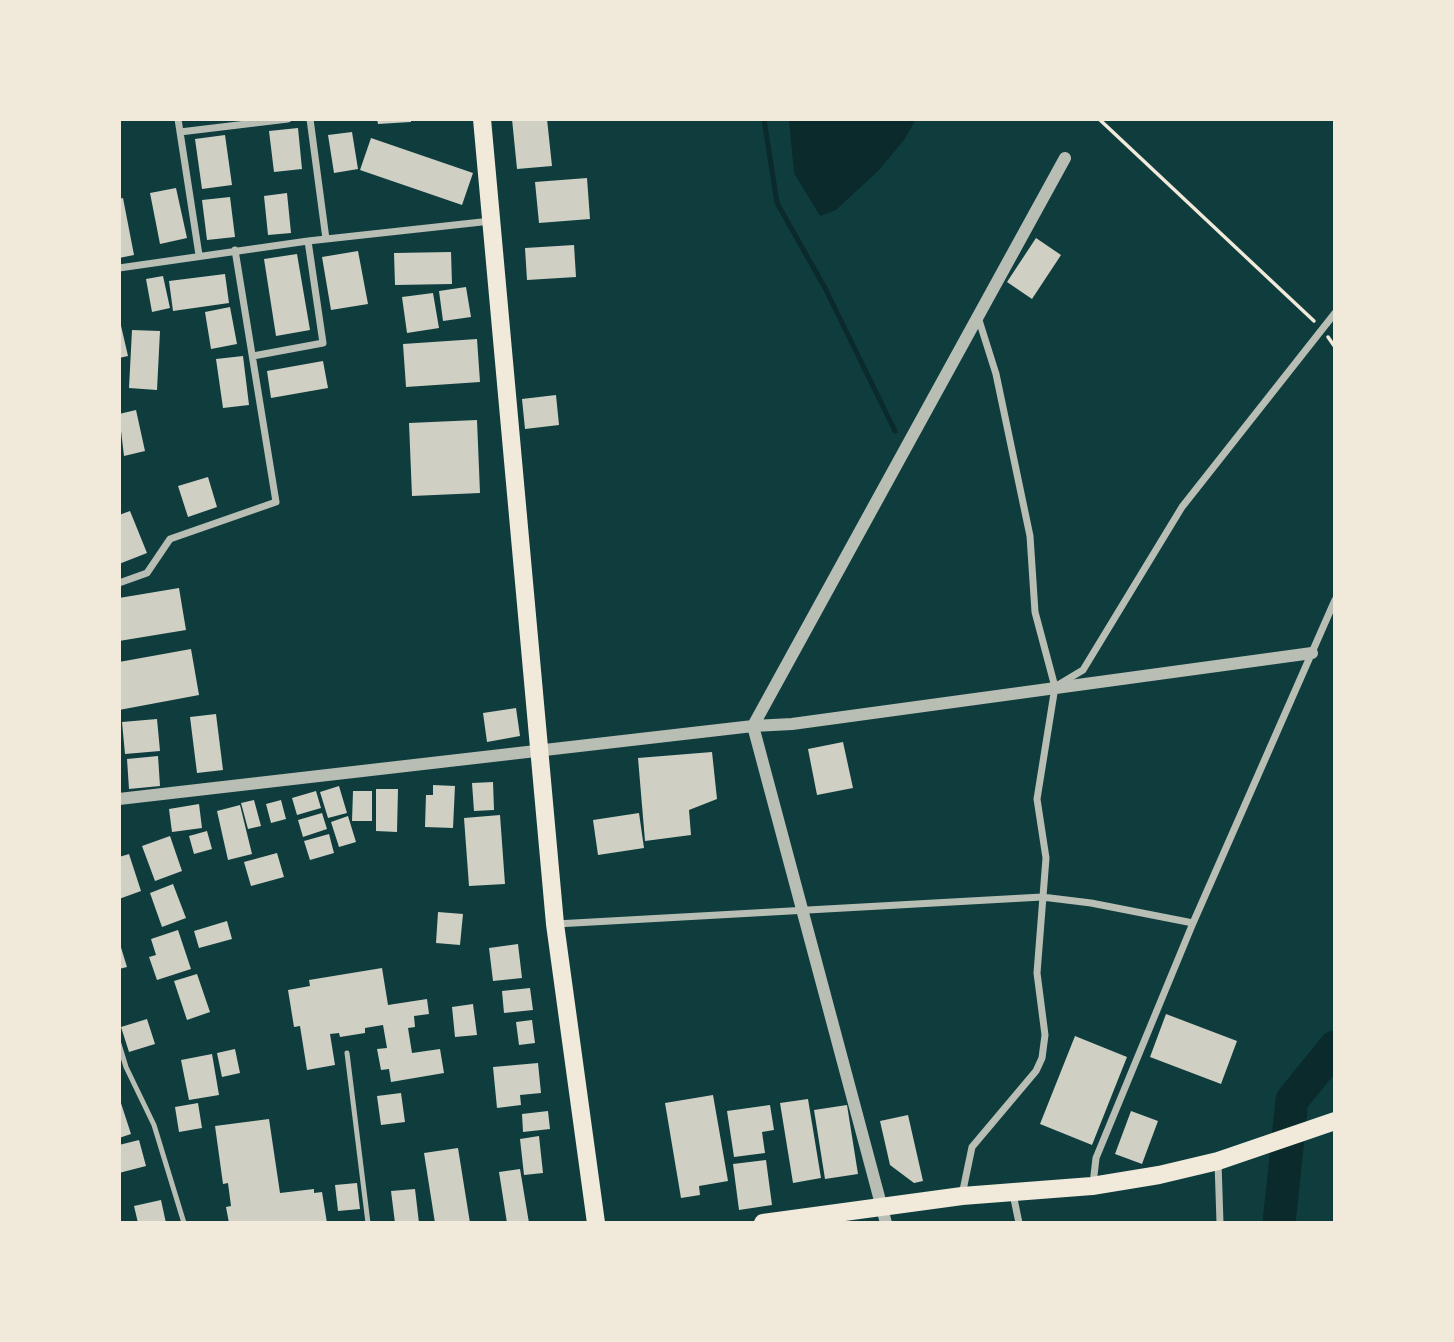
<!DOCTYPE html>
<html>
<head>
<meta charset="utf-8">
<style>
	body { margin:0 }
	#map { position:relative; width:1454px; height:1342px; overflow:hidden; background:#0f3d3e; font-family:"IBM Plex Sans",sans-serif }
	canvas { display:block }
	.frame { position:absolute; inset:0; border:121px solid #f1e9da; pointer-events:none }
</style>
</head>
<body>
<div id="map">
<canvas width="1454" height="1342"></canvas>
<div class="frame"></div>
</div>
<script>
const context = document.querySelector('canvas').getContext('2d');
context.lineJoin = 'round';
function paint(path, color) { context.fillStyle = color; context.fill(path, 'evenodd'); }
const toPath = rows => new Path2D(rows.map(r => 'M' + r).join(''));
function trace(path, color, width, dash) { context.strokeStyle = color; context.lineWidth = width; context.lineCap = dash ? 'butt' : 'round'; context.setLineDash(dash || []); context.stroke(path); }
paint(toPath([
	[789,119,916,119,904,140,879,170,836,210,820,216,794,173]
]), '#0a2a2b');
trace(toPath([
	[764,119,777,203,825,288,895,431]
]), '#0a2a2b', 5);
trace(toPath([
	[1279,1223,1292,1100,1335,1047]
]), '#0a2a2b', 33);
paint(toPath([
	[377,119,411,119,411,122,378,124],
	[512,119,547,119,552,166,517,169],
	[298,128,302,169,274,172,269,131],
	[352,132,358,169,334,173,328,135],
	[225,135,232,185,202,189,195,139],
	[371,138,473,173,462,205,360,170],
	[587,178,590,219,539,223,535,182],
	[176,188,187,238,160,244,150,193],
	[287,193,291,233,268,235,264,196],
	[230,197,235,237,207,240,202,200],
	[123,198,134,255,119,258,119,199],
	[1036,238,1061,255,1032,299,1007,282],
	[574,245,576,277,527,280,525,248],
	[358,251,368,304,331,310,322,257],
	[451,252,452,284,395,285,394,253],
	[297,254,310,330,276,336,264,259],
	[225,274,229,303,173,311,169,281],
	[163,276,170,308,152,312,146,279],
	[466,287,471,317,443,321,439,291],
	[433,293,439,328,407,333,402,297],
	[230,307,237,344,211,349,205,312],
	[119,317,128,356,119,358],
	[132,330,160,331,157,390,129,388],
	[477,339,480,382,406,387,403,344],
	[243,356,249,405,223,408,216,359],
	[323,361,328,388,271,398,267,371],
	[556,395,559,425,525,429,522,399],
	[136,410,145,451,124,456,119,414],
	[477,420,480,493,412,496,409,423],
	[208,477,217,507,188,517,178,486],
	[130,511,147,553,119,564,119,515],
	[179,588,186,630,119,641,119,598],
	[191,649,199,695,119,710,119,662],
	[516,708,520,736,487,742,483,713],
	[216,714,223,770,197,773,190,717],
	[157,719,160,751,125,754,122,722],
	[843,742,853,788,817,795,808,749],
	[712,752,717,799,689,810,691,835,645,841,638,758],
	[158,756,160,786,129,789,127,759],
	[493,782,494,810,474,811,472,783],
	[433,785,455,786,453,828,425,827,426,795,433,795],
	[339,786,347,813,328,818,320,792],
	[376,789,398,789,397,832,376,831],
	[316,791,321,808,297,815,292,798],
	[353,791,372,791,372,821,352,821],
	[254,800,261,826,248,829,241,803],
	[281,800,286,819,271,823,266,804],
	[199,804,202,828,172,832,169,809],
	[240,805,252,854,228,860,217,811],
	[322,813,327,829,303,837,298,820],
	[639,813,644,848,598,855,593,820],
	[500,815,505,884,469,886,464,818],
	[348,816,356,842,339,847,331,822],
	[207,831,212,849,194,854,189,836],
	[329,834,334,853,310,860,304,841],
	[170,836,182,871,155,881,142,846],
	[277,853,284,877,251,886,244,862],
	[129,854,141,891,119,899,119,857],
	[173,884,186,918,162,927,150,893],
	[438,912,463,914,460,945,436,943],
	[227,921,232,939,199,948,194,931],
	[178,930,191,969,157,980,149,957,156,955,151,939],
	[119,941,127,967,119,969],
	[518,944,522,978,493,981,489,948],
	[382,968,388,1005,427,999,429,1014,414,1016,415,1027,408,1028,412,1053,440,1049,444,1073,391,1082,389,1069,381,1070,377,1049,387,1048,383,1025,365,1028,365,1033,340,1037,339,1033,330,1034,335,1065,307,1070,300,1026,294,1027,288,990,310,986,309,980],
	[197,974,210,1012,187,1020,174,981],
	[530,988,533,1010,504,1013,502,991],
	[473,1004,477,1035,455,1037,452,1007],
	[1166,1014,1237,1041,1221,1084,1150,1057],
	[147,1019,155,1044,129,1052,121,1027],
	[532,1020,535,1043,519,1045,516,1022],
	[1075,1036,1127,1057,1092,1145,1040,1124],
	[235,1049,240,1073,222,1077,217,1053],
	[212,1054,219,1095,189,1100,181,1060],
	[538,1063,541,1093,520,1095,521,1105,497,1108,493,1067],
	[401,1093,405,1122,381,1125,377,1096],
	[713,1095,728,1181,699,1186,700,1195,681,1198,665,1103],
	[119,1097,131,1134,119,1138],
	[808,1099,821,1178,793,1183,780,1103],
	[198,1103,202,1128,179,1132,175,1107],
	[770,1105,774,1130,762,1132,765,1153,734,1157,727,1111],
	[847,1105,858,1174,825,1179,814,1110],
	[548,1111,550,1129,523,1132,522,1114],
	[1131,1111,1158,1121,1142,1164,1115,1154],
	[908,1115,923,1181,914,1183,890,1165,880,1121],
	[269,1119,280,1193,314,1189,314,1193,322,1192,327,1223,229,1223,226,1207,231,1206,228,1183,223,1184,215,1126],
	[539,1136,543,1173,524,1175,520,1139],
	[139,1140,146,1166,119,1173,119,1145],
	[458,1148,470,1223,435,1223,424,1153],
	[766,1160,772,1205,739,1210,733,1164],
	[520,1169,529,1223,507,1223,499,1172],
	[357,1183,360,1209,338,1211,335,1185],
	[415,1189,419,1223,395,1223,391,1191],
	[161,1200,166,1223,138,1223,134,1206]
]), '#cfcfc3');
trace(toPath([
	[1099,119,1314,321],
	[1328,337,1335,347]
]), '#f1e9da', 3.5);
trace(toPath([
	[119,1044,126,1067,154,1125,184,1223],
	[347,1053,368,1223]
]), '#b8beb3', 5);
trace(toPath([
	[178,119,199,255],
	[310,119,326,239],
	[180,132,288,119],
	[119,268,308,241,491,221],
	[253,356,323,343,308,241],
	[119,583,147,573,170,539,276,502,235,250],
	[1058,685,1083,670,1182,507,1335,313],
	[556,924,1042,897,1091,903,1193,923],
	[1218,1162,1220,1223],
	[1093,1184,1096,1158,1193,923,1335,600],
	[1013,1194,1019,1223],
	[962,1195,972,1147,1036,1071,1042,1058,1045,1035,1037,973,1046,858,1037,799,1055,687,1035,612,1030,536,996,374,978,317]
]), '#b8beb3', 7);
trace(toPath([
	[119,799,753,726,792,724,1312,653],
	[886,1223,753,726,1065,158]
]), '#b8beb3', 12);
trace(toPath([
	[482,119,555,924,596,1223],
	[763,1223,962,1196,1092,1186,1159,1175,1218,1161,1335,1121]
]), '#f1e9da', 18);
</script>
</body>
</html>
